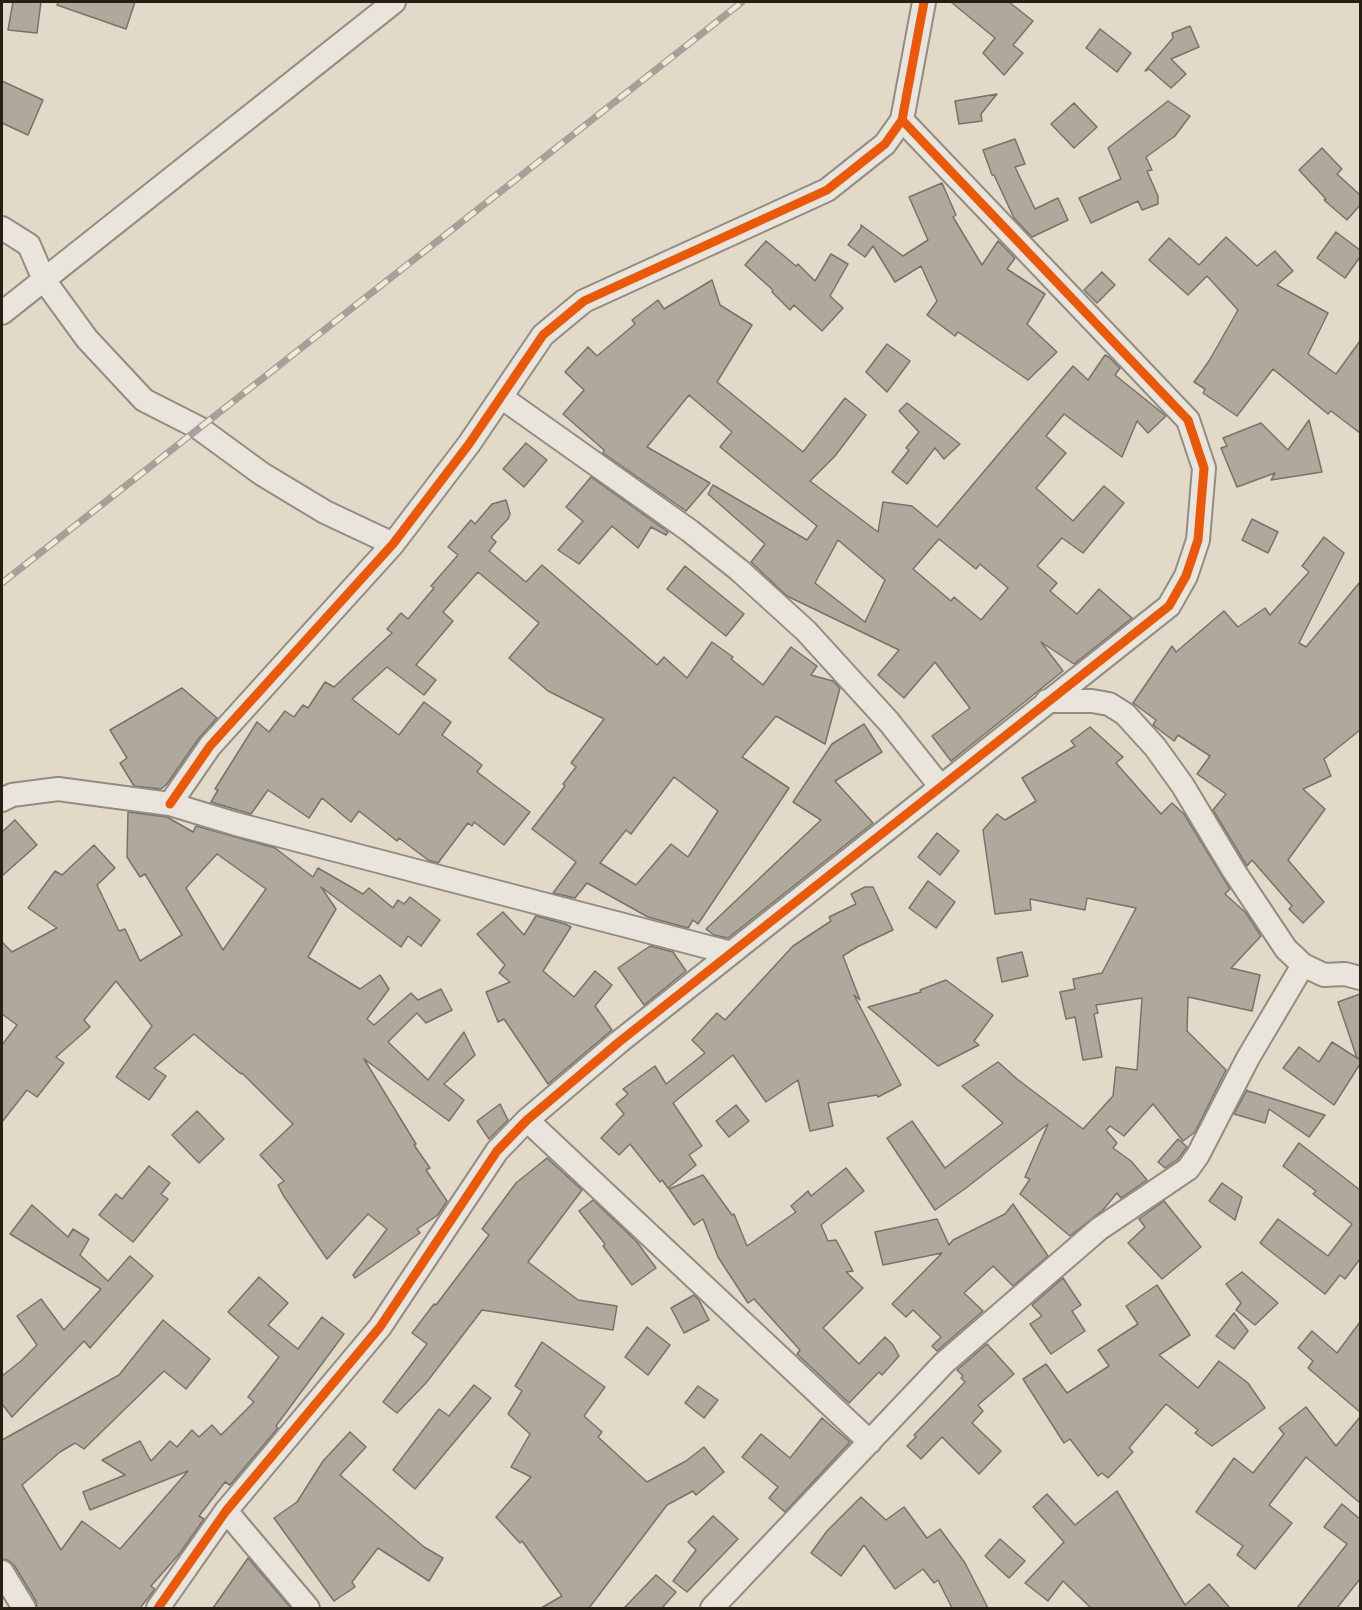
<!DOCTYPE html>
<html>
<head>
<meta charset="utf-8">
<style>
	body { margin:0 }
	#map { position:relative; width:1362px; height:1610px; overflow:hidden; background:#e3d9c9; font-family:Vollkorn,serif }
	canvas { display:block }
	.frame { position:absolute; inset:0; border:3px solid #291e14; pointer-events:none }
</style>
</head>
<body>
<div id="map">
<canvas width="1362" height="1610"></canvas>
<div class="frame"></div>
</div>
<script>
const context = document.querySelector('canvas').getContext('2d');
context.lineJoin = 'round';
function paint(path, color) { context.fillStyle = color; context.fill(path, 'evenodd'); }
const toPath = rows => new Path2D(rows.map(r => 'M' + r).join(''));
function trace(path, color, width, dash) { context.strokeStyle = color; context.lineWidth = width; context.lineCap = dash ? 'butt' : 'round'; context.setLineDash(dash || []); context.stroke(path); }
const building = toPath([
	[13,2,41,2,37,33,8,30,13,2],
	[58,2,135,2,126,29,57,5,58,2],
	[951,2,1009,2,1033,21,1013,45,1023,53,1004,75,983,53,995,38,951,2],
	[1190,26,1199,47,1171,59,1186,74,1171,88,1149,69,1145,71,1173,38,1172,33,1190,26],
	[1100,29,1131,53,1117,72,1086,48,1100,29],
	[2,81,43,100,28,135,2,123,2,81],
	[997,94,981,114,982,121,959,124,955,101,997,94],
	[1168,101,1190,116,1175,136,1146,157,1152,170,1147,171,1158,196,1158,204,1142,210,1138,201,1091,223,1079,198,1121,179,1108,148,1168,101],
	[1074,103,1097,127,1074,148,1051,124,1074,103],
	[1015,139,1025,164,1015,167,1035,209,1058,198,1068,220,1032,237,1014,218,994,175,992,175,983,150,1015,139],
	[1322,148,1342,169,1337,174,1360,195,1360,205,1347,220,1324,200,1326,199,1299,170,1322,148],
	[942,183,956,215,953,217,982,265,998,241,1015,258,1007,269,1045,294,1027,324,1057,352,1028,380,958,332,955,336,927,315,937,301,921,266,895,282,873,246,865,257,848,245,861,228,861,225,903,256,928,240,909,197,942,183],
	[1336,232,1360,250,1360,257,1345,278,1317,258,1336,232],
	[1226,237,1257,266,1275,251,1293,271,1277,285,1328,313,1308,354,1336,374,1360,341,1360,433,1331,411,1328,414,1273,369,1237,416,1203,393,1205,389,1194,382,1209,361,1238,310,1207,276,1188,295,1149,260,1169,238,1199,265,1226,237],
	[766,241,796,266,798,264,815,281,831,254,848,264,830,296,843,308,822,331,794,305,790,310,772,292,773,290,745,265,766,241],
	[1102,272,1115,285,1097,303,1084,290,1102,272],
	[712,280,720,305,752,325,717,382,803,452,845,398,866,415,835,456,810,481,878,532,883,502,912,506,937,527,1073,366,1088,380,1105,355,1110,358,1120,368,1115,375,1166,416,1148,433,1137,421,1122,457,1064,414,1046,436,1066,453,1036,488,1073,521,1104,486,1124,503,1083,553,1062,538,1037,566,1057,583,1050,591,1077,614,1099,589,1132,618,1074,664,1041,642,1063,671,951,761,932,736,970,708,935,662,904,698,878,675,899,650,787,596,751,562,765,544,708,494,713,485,807,540,817,526,720,447,732,432,689,395,647,447,710,483,686,511,603,453,604,450,563,414,584,390,565,372,588,347,597,356,635,324,632,320,658,300,664,309,712,280],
	[939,539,976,569,980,564,1008,588,981,620,954,597,951,601,913,569,939,539],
	[838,540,885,580,865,622,815,583,838,540],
	[887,344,910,361,887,392,866,372,887,344],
	[907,403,960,444,944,459,935,448,907,484,892,472,909,450,906,448,919,432,899,411,907,403],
	[1309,420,1322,472,1271,480,1275,473,1237,487,1221,448,1227,446,1223,438,1261,423,1288,450,1309,420],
	[526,443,547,460,524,487,503,469,526,443],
	[591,477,668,532,666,535,651,527,638,548,612,526,579,564,558,550,583,521,566,507,591,477],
	[506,500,510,514,508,519,491,537,496,542,489,551,526,582,542,565,657,665,664,657,687,678,712,642,733,657,731,659,763,685,791,647,817,666,811,675,833,681,840,688,825,744,776,716,742,757,789,788,698,924,693,920,688,928,648,917,587,883,575,898,553,893,576,862,532,829,565,786,563,784,576,767,571,763,604,719,548,691,509,658,539,623,478,572,443,612,453,621,416,665,436,680,424,695,387,667,352,699,399,735,424,702,451,722,442,735,482,765,477,772,530,812,504,845,474,822,472,826,468,823,438,863,428,860,399,838,397,841,359,811,351,822,322,798,309,818,268,790,251,814,211,802,218,790,215,789,257,722,269,732,285,711,294,717,303,705,308,708,325,682,334,687,392,633,387,629,401,613,408,619,434,588,431,586,458,555,448,547,471,520,475,524,492,504,506,500],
	[674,777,718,811,688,857,671,844,636,885,600,863,626,830,631,834,674,777],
	[1252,519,1278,532,1268,553,1242,540,1252,519],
	[1324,537,1344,553,1299,643,1306,647,1360,582,1360,730,1324,759,1331,776,1303,789,1325,809,1288,860,1324,902,1303,923,1289,909,1292,906,1252,860,1247,866,1213,810,1226,794,1197,774,1210,756,1178,735,1174,741,1153,725,1156,720,1133,703,1172,646,1176,652,1224,611,1238,627,1265,608,1270,615,1309,572,1302,566,1324,537],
	[685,566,744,614,726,636,667,589,685,566],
	[182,688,217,718,199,738,167,784,161,789,134,786,120,763,127,758,110,730,182,688],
	[864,724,882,752,835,781,873,823,728,938,714,935,706,929,821,820,793,802,832,744,864,724],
	[1090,727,1123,757,1116,763,1161,814,1172,803,1184,814,1230,889,1225,894,1246,913,1261,936,1231,968,1260,975,1252,1011,1188,997,1187,1031,1226,1070,1195,1132,1183,1141,1153,1104,1124,1136,1110,1126,1106,1130,1117,1143,1113,1148,1131,1161,1147,1180,1121,1198,1117,1193,1103,1210,1070,1236,1020,1194,1030,1179,1025,1177,1048,1124,966,1188,935,1210,887,1138,912,1121,945,1168,1003,1123,962,1086,998,1062,1017,1079,1083,1129,1113,1096,1116,1067,1137,1070,1142,998,1096,1005,1098,1013,1094,1014,1102,1057,1083,1060,1075,1017,1066,1019,1060,992,1075,989,1073,979,1102,973,1136,908,1087,898,1085,910,1030,899,1031,910,995,914,983,830,997,814,1005,820,1036,801,1022,778,1075,746,1071,741,1090,727],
	[128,812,167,817,193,832,196,826,275,848,313,877,318,868,363,894,369,888,393,908,398,900,404,904,410,897,440,920,421,946,408,936,401,947,321,887,336,909,308,957,360,989,380,975,389,989,367,1019,374,1025,411,993,418,1000,441,989,452,1010,426,1023,417,1013,388,1042,428,1080,464,1032,475,1055,444,1084,464,1100,449,1121,364,1059,416,1144,414,1145,430,1168,426,1170,447,1201,438,1215,417,1229,420,1233,355,1278,353,1275,387,1229,368,1214,327,1259,283,1195,278,1185,284,1181,260,1155,293,1124,242,1073,241,1074,194,1034,154,1068,166,1076,149,1100,116,1077,152,1026,116,981,84,1020,90,1027,56,1057,64,1063,37,1097,27,1090,2,1122,2,1045,17,1025,2,1014,2,942,12,952,57,928,28,908,55,871,62,875,94,845,115,868,97,885,119,931,125,929,140,961,182,935,145,874,140,877,127,857,128,812],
	[217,854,266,889,223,950,186,888,217,854],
	[15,820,37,845,2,876,2,832,15,820],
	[937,833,959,851,940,875,918,857,937,833],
	[928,881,955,902,936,928,909,908,928,881],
	[865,887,873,887,893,930,857,947,843,956,860,1000,854,995,901,1085,878,1097,877,1095,828,1103,833,1126,810,1131,798,1080,766,1102,733,1055,673,1103,702,1146,689,1155,696,1165,668,1188,662,1180,660,1182,630,1144,619,1155,601,1138,624,1114,616,1104,628,1094,623,1089,655,1066,666,1084,705,1053,692,1040,717,1013,725,1020,793,946,831,921,829,917,856,904,851,894,865,887],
	[503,912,524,935,536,916,565,924,571,927,543,971,574,997,595,971,612,985,595,1006,612,1030,548,1084,504,1019,498,1022,486,992,510,982,499,973,505,965,477,934,503,912],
	[650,946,673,952,686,971,644,1005,618,968,650,946],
	[1022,952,1028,976,1002,982,997,958,1022,952],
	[946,980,993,1015,974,1041,979,1045,938,1066,868,1007,921,992,920,990,946,980],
	[1360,994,1360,1058,1357,1058,1360,1060,1360,1064,1334,1105,1283,1068,1299,1047,1319,1062,1332,1042,1357,1058,1338,1002,1360,994],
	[1247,1090,1248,1091,1325,1115,1309,1137,1269,1109,1265,1123,1234,1114,1247,1090],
	[500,1104,508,1120,489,1139,477,1121,500,1104],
	[736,1105,749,1121,729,1137,716,1121,736,1105],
	[197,1111,224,1139,199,1163,172,1135,197,1111],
	[1178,1139,1187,1147,1178,1159,1165,1168,1158,1162,1178,1139],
	[1299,1143,1360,1190,1360,1259,1345,1279,1340,1275,1325,1294,1260,1243,1278,1219,1328,1256,1352,1224,1313,1194,1316,1191,1283,1166,1299,1143],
	[547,1158,582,1190,528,1262,578,1300,617,1306,613,1330,482,1310,426,1383,397,1413,383,1402,427,1344,412,1333,434,1304,436,1305,489,1235,482,1229,516,1183,547,1158],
	[149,1166,170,1183,161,1194,168,1199,133,1242,99,1215,116,1194,122,1199,149,1166],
	[846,1168,864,1191,821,1225,828,1241,836,1240,853,1271,846,1272,863,1288,823,1328,859,1364,885,1337,893,1345,899,1356,882,1375,879,1372,849,1403,797,1354,800,1350,754,1299,748,1303,718,1257,703,1219,694,1225,669,1189,703,1175,732,1215,734,1214,747,1246,796,1212,791,1206,808,1191,811,1196,846,1168],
	[1222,1183,1242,1197,1235,1220,1209,1201,1222,1183],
	[593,1200,637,1242,656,1268,632,1285,603,1246,605,1244,579,1211,593,1200],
	[1164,1201,1201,1247,1162,1279,1128,1243,1145,1227,1139,1219,1164,1201],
	[1013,1204,1048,1256,1013,1286,993,1266,964,1293,983,1311,937,1351,932,1346,941,1337,913,1310,906,1317,892,1304,942,1253,883,1265,875,1232,937,1219,949,1245,953,1240,1005,1214,1013,1204],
	[32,1205,68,1237,73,1229,89,1239,80,1255,108,1281,130,1256,153,1276,90,1348,84,1341,12,1417,2,1404,2,1376,21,1361,37,1345,17,1316,41,1299,64,1330,101,1289,10,1234,32,1205],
	[1242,1272,1278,1303,1255,1325,1236,1310,1241,1303,1226,1284,1242,1272],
	[259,1277,288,1303,268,1325,298,1349,322,1317,344,1334,276,1426,278,1428,230,1485,225,1482,199,1516,204,1519,180,1553,151,1586,155,1589,140,1608,37,1608,36,1601,14,1565,8,1560,2,1559,2,1440,119,1375,163,1320,210,1359,186,1389,164,1371,84,1449,75,1443,60,1452,22,1485,61,1550,82,1521,120,1549,188,1471,90,1510,83,1492,125,1475,102,1460,140,1441,151,1461,170,1441,177,1447,192,1430,199,1437,212,1425,221,1435,254,1402,248,1397,279,1357,228,1312,259,1277],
	[1063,1278,1081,1305,1072,1311,1085,1331,1051,1354,1030,1324,1042,1316,1032,1305,1063,1278],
	[1157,1285,1190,1335,1159,1355,1198,1388,1219,1361,1248,1383,1265,1408,1212,1446,1195,1433,1198,1430,1166,1404,1129,1448,1133,1452,1108,1478,1102,1473,1098,1476,1070,1439,1064,1443,1023,1379,1046,1364,1067,1393,1109,1366,1098,1350,1138,1324,1126,1306,1157,1285],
	[694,1295,699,1300,709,1320,684,1333,671,1308,694,1295],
	[1234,1313,1248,1331,1234,1349,1216,1336,1234,1313],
	[1360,1322,1360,1412,1308,1368,1313,1361,1298,1348,1312,1331,1337,1353,1360,1322],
	[647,1327,670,1345,648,1375,625,1357,647,1327],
	[542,1342,605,1387,584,1416,602,1432,598,1437,647,1482,686,1461,704,1447,724,1472,696,1495,693,1491,667,1505,589,1608,541,1608,562,1596,522,1541,520,1543,496,1517,531,1477,511,1467,530,1434,508,1414,522,1391,515,1386,542,1342],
	[987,1344,1014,1374,978,1405,983,1411,972,1423,1001,1451,979,1474,942,1437,921,1459,907,1446,916,1437,914,1435,965,1382,961,1378,963,1376,957,1370,987,1344],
	[474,1385,491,1398,415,1489,393,1470,439,1409,449,1416,474,1385],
	[698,1386,718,1400,704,1418,685,1403,698,1386],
	[1306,1407,1336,1446,1360,1417,1360,1503,1306,1457,1269,1505,1292,1523,1255,1569,1237,1555,1243,1546,1196,1512,1234,1458,1253,1473,1284,1434,1279,1428,1306,1407],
	[822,1418,850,1442,785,1512,769,1498,778,1487,742,1457,761,1434,790,1458,822,1418],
	[350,1432,366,1447,340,1475,424,1547,443,1558,429,1581,378,1548,352,1582,355,1587,334,1601,274,1518,297,1502,323,1461,350,1432],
	[1117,1491,1185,1605,1209,1584,1230,1608,1091,1608,1063,1581,1048,1601,1025,1583,1064,1542,1033,1507,1047,1494,1075,1525,1117,1491],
	[861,1497,886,1520,904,1507,927,1538,940,1529,965,1563,988,1608,952,1608,938,1580,934,1583,923,1569,895,1589,864,1545,841,1576,811,1553,827,1531,861,1497],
	[1342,1504,1360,1519,1360,1579,1337,1608,1297,1608,1347,1544,1324,1527,1342,1504],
	[713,1516,738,1539,687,1592,673,1581,696,1550,688,1542,713,1516],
	[1000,1539,1025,1561,1009,1578,985,1556,1000,1539],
	[248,1558,291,1608,213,1608,248,1558],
	[656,1575,676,1592,662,1608,624,1608,656,1575]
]);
paint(building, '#afa89c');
trace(building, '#797269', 1.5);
const minor = toPath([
	[2,228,29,245,44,280,87,339,144,400,199,428,262,474,325,512,393,544],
	[2,313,394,2],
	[501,397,690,531,739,570,806,631,889,722,940,786],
	[1047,701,1092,701,1109,704,1125,714,1155,747,1183,786,1234,871,1286,949,1303,965,1324,975,1345,974,1360,978],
	[2,800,12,795,58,789,170,804,236,824,731,953],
	[170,804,210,746,393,544,469,444,543,335,584,301,827,190,885,144,902,120,924,2],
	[527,1120,870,1442],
	[226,1511,308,1608],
	[2,1572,24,1608],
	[158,1608,226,1511,380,1327,497,1151,527,1120,619,1042,1169,606,1186,576,1198,540,1204,468,1188,420,902,120],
	[712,1608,944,1363,1099,1229,1188,1169,1198,1155,1248,1058,1303,965]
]);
trace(minor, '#938c82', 26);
trace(minor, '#e9e4dc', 22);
const rail = toPath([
	[2,583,742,2]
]);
trace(rail, '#a5a099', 7);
trace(rail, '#f4e8d5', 4.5, [14]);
trace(toPath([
	[170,804,210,746,393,544,469,444,543,335,584,301,827,190,885,144,902,120,924,2],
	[158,1608,226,1511,380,1327,497,1151,527,1120,619,1042,1169,606,1186,576,1198,540,1204,468,1188,420,902,120]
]), '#e8590c', 9);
</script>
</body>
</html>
